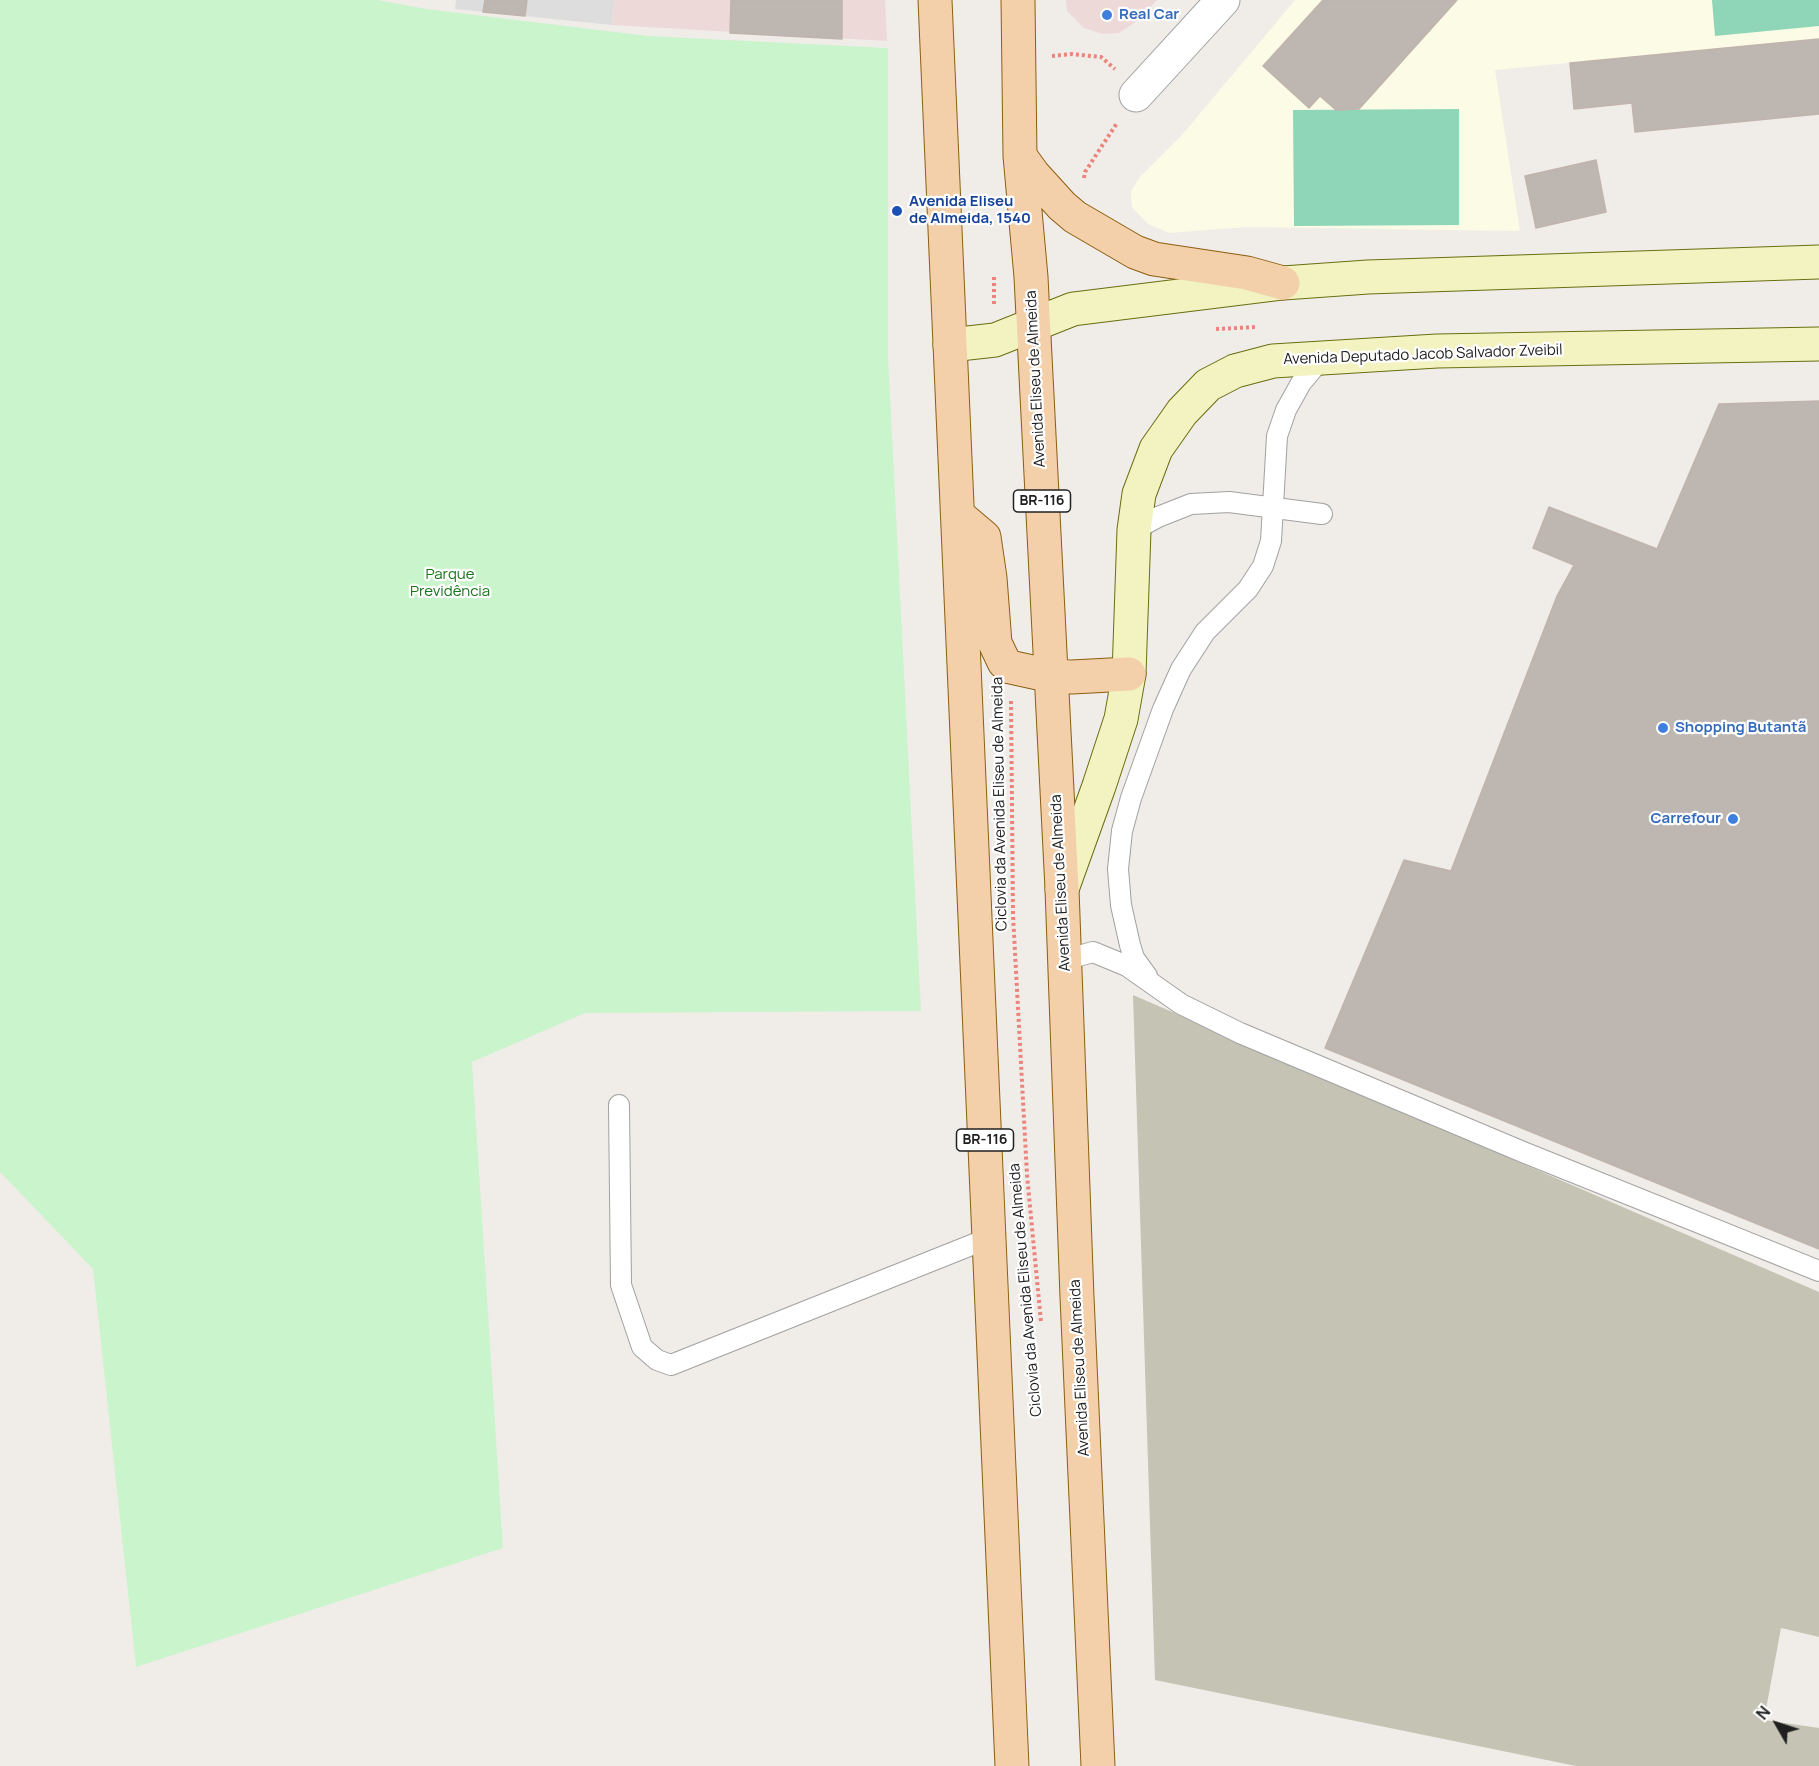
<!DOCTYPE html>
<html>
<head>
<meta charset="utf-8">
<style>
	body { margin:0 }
	#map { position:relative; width:1819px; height:1766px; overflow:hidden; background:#f0ede8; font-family:Manrope,sans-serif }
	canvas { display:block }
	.north { position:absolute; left:1747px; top:1694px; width:60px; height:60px; -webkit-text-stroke:4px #fff; paint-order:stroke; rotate:309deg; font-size:16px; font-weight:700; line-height:24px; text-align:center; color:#202020 }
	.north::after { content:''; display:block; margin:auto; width:21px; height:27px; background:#202020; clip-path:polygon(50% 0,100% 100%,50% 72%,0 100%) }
</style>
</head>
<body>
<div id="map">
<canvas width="1819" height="1766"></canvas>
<div class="north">N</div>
</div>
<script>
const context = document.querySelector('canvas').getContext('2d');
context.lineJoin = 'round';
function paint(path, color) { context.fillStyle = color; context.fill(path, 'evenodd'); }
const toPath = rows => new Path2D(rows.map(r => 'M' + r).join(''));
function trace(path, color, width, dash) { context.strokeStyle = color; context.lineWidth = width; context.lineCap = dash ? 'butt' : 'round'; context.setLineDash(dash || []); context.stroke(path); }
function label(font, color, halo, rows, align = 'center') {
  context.font = font + ' Manrope,sans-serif'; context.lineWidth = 4.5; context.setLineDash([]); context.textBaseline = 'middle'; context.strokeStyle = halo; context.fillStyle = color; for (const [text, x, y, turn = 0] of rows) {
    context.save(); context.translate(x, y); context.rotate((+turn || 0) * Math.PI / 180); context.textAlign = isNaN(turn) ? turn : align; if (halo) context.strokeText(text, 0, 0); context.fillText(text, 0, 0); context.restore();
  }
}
paint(toPath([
	[456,0,615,0,612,25,455,9]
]), '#dedddd');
paint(toPath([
	[615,0,885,0,887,41,612,25],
	[1066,0,1157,0,1140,19,1119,33,1103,34,1084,28,1067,11]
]), '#eed9d9');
paint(toPath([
	[1295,0,1819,0,1819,39,1495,70,1520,231,1245,227,1169,233,1148,224,1132,207,1131,191,1140,177,1182,135]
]), '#fcfbe5');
paint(toPath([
	[1133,995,1819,1292,1819,1637,1781,1628,1764,1720,1819,1728,1819,1766,1576,1766,1155,1680]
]), '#c4c3b4');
paint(toPath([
	[0,0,378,0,426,9,648,36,888,48,888,355,921,1011,585,1013,472,1062,503,1548,136,1667,93,1269,0,1172]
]), '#caf4cc');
paint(toPath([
	[1712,0,1819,0,1819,26,1715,36],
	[1459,109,1459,225,1294,226,1293,110]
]), '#8ed6b7');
const building = toPath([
	[485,0,527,0,525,16,483,12,485,0],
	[731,0,842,0,842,39,730,33,731,0],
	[1323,0,1457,0,1359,109,1336,110,1320,96,1309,108,1263,66,1323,0],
	[1819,39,1819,114,1635,132,1632,103,1574,109,1570,63,1819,39],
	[1596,160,1606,212,1536,228,1525,176,1596,160],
	[1819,401,1819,1249,1325,1048,1404,860,1451,871,1557,596,1574,565,1533,548,1549,507,1657,549,1719,404,1819,401]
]);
paint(building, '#bdb6b1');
trace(building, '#c0b4ac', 1.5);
const lane = toPath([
	[1134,530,1158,517,1191,504,1229,502,1322,514],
	[1064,960,1093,952,1127,966,1181,1004,1240,1033,1523,1152,1819,1271],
	[1147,976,1134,958,1130,945,1121,905,1118,869,1122,831,1131,798,1163,709,1181,669,1205,632,1248,589,1263,566,1271,541,1277,436,1286,410,1301,383,1321,359],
	[619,1105,621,1285,642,1347,657,1360,671,1365,989,1238]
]);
const street = toPath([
	[1136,95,1223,0]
]);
const secondary = toPath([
	[950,345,995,340,1073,309,1283,283,1368,277,1819,262],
	[1062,889,1099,786,1121,719,1129,674,1134,530,1139,494,1156,449,1182,412,1208,385,1235,371,1273,361,1437,351,1819,344]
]);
const primary = toPath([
	[935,0,1012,1766],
	[1018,0,1020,156,1031,277,1062,889,1077,1297,1098,1766],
	[1020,156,1033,174,1062,206,1075,217,1135,252,1154,259,1247,273,1283,283],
	[958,515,984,537,990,578,995,643,1004,662,1010,667,1051,676,1072,677,1129,674]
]);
trace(lane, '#a1a1a1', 22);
trace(street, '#a1a1a1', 35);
trace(secondary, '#686e11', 35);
trace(primary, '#8d5e10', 35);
trace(toPath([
	[1052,56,1072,54,1101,57,1115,69],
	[1084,178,1085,172,1117,123],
	[994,277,994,305],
	[1216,329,1257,327],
	[1011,701,1013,915,1027,1175,1041,1322]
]), '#ec837d', 4, [3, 3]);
trace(lane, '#fff', 20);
trace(street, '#fff', 33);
trace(secondary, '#f3f3c2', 33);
trace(primary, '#f3d0aa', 33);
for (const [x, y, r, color] of [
	[1107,15,6,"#3f7fe0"],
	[897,211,6,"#1a4fb4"],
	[1663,728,6,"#3f7fe0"],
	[1733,819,6,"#3f7fe0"]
]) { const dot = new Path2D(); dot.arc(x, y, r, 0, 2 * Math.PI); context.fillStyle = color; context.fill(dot); trace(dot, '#fff', 2); }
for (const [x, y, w] of [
	[1042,501,57],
	[985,1140,57]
]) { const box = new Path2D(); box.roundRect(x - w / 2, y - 11, w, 22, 4.5); context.fillStyle = '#fff'; context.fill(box); trace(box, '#202020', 1.5); }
label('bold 14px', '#202020', null, [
	["BR-116",1042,501],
	["BR-116",985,1140]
]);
label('bold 15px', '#366cbe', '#fff', [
	["Real Car",1119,15],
	["Shopping Butantã",1675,728],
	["Carrefour",1721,819,"right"]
], 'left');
label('bold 15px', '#164399', '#fff', [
	["Avenida Eliseu",909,202],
	["de Almeida, 1540",909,219]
], 'left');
label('15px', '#202020', '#fff', [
	["Avenida Deputado Jacob Salvador Zveibil",1423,355,-2],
	["Avenida Eliseu de Almeida",1036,379,-93],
	["Ciclovia da Avenida Eliseu de Almeida",1000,804,-91],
	["Avenida Eliseu de Almeida",1061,883,-93],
	["Ciclovia da Avenida Eliseu de Almeida",1026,1290,-95],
	["Avenida Eliseu de Almeida",1080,1368,-93]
]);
label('15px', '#18751b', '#fff', [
	["Parque",450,575],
	["Previdência",450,592]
]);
</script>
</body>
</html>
